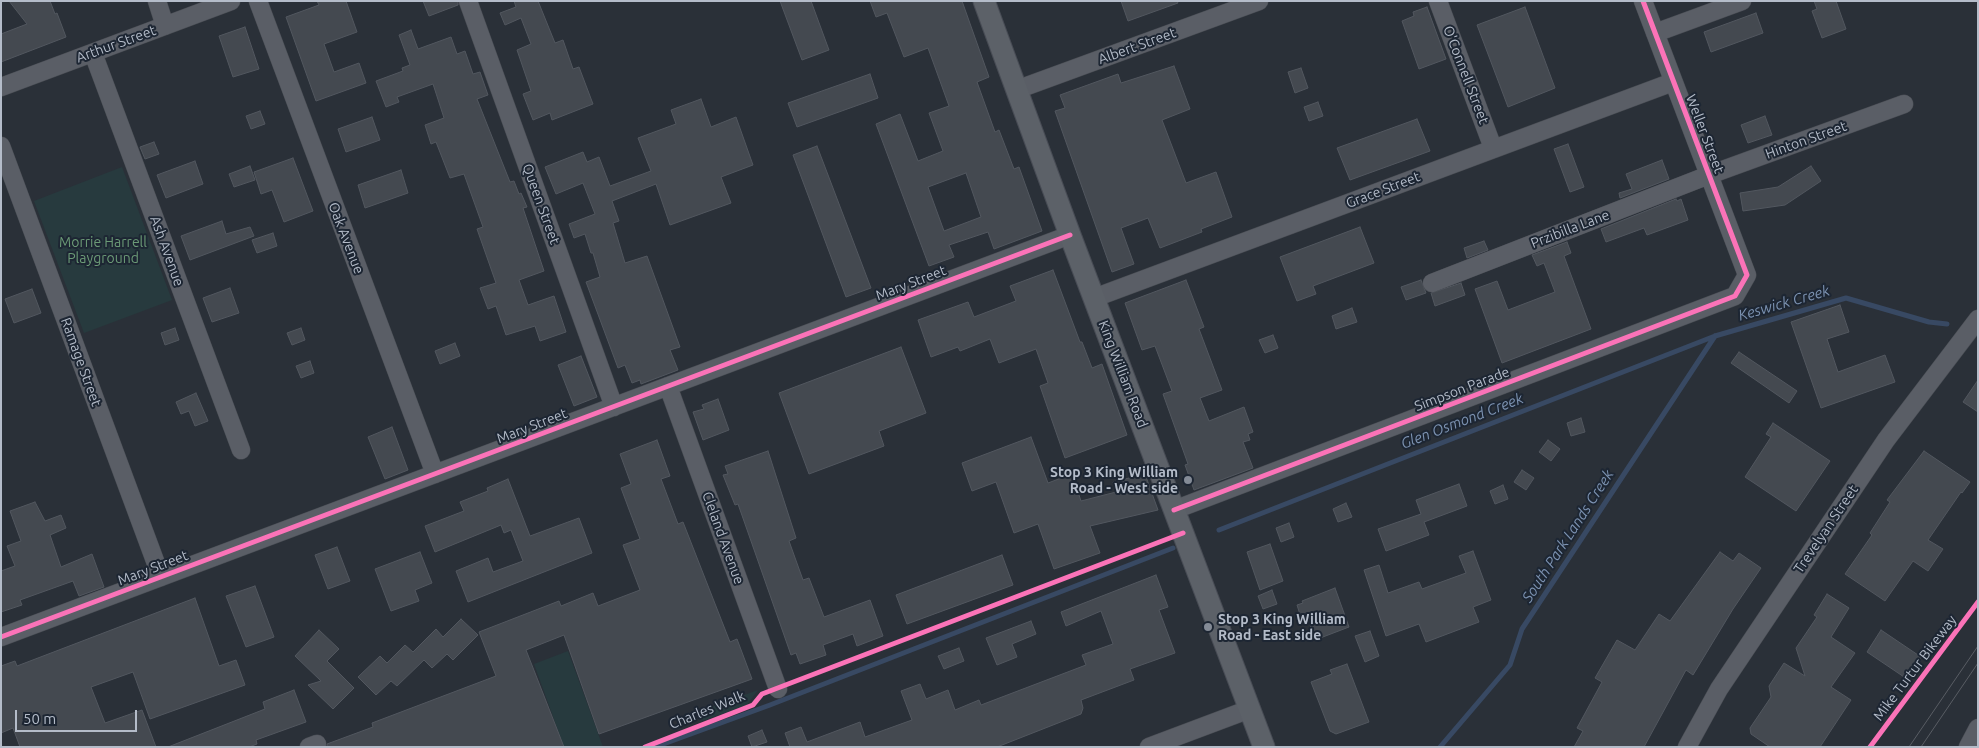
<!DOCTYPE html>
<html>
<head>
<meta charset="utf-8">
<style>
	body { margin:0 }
	#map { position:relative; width:1979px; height:748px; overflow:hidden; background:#2a3038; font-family:Ubuntu,sans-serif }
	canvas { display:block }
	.frame { position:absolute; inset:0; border:2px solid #b4bcc9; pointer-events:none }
	.scale { position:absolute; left:15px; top:710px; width:122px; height:22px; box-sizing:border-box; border:2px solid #b4bcc9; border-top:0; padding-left:6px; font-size:15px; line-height:18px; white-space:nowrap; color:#b4bcc9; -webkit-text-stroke:4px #1d2633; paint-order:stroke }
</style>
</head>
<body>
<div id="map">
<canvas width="1979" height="748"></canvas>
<div class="frame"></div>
<div class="scale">50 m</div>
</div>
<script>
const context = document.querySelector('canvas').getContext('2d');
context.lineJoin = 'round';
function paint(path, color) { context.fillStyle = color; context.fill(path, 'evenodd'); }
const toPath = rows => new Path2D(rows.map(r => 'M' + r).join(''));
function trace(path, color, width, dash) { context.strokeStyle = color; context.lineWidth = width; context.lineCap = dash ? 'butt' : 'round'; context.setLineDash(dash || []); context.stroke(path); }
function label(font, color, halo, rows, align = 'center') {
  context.font = font + ' Ubuntu,sans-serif'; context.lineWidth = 4; context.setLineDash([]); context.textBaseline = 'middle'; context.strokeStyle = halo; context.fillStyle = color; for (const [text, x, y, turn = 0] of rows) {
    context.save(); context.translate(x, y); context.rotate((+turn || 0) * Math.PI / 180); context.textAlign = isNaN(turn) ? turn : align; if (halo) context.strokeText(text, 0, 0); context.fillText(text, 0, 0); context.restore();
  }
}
paint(toPath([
	[122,167,172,300,84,333,34,201],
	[568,651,603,747,564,747,534,664],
	[758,690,747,705,699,722,708,708]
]), '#273a3e');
trace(toPath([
	[1219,530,1715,336,1846,298,1929,322,1947,324],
	[655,747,770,705,1173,548],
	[1440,747,1510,665,1522,629,1715,336]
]), '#384963', 5);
const building = toPath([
	[9,1,50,1,55,14,57,13,66,37,1,62,1,34,27,24,9,1],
	[317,1,346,1,357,32,324,44,334,72,359,63,366,83,316,101,286,17,319,5,317,1],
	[423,1,458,1,458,5,429,16,423,1],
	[514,1,538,1,555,43,563,40,573,69,579,67,593,104,552,120,550,113,533,120,523,94,531,91,517,50,531,44,521,18,505,25,500,13,516,7,514,1],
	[780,1,811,1,829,50,802,60,780,1],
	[870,1,962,1,989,77,977,82,995,132,999,130,1014,169,1019,167,1042,231,994,249,988,232,949,245,954,257,929,266,876,124,900,114,918,161,943,151,929,113,949,106,928,48,904,57,887,13,876,17,870,1],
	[966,173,981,217,944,231,928,187,966,173],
	[1121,1,1177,1,1178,3,1128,21,1121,1],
	[1814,1,1836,1,1846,29,1822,38,1812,11,1817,9,1814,1],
	[1427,7,1446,59,1419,69,1402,21,1414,16,1413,12,1427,7],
	[1525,7,1555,88,1508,107,1477,25,1525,7],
	[1756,13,1763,33,1711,52,1704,32,1756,13],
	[245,27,259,69,233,77,219,36,245,27],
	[411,30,418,49,451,37,457,54,465,51,473,74,480,72,488,95,477,99,510,182,514,181,519,194,521,193,527,207,523,208,544,271,519,280,528,305,554,296,566,332,540,341,535,326,506,335,496,306,488,309,480,288,496,283,477,229,483,227,464,174,450,178,436,142,431,144,425,125,444,118,433,84,397,97,399,102,386,107,376,81,403,71,402,68,410,65,399,35,411,30],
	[1174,66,1190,109,1162,120,1186,183,1216,172,1232,217,1201,229,1202,232,1160,248,1148,218,1121,228,1134,264,1112,272,1055,111,1065,108,1060,95,1118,74,1121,83,1174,66],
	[1301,68,1308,88,1295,93,1288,72,1301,68],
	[870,74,878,98,797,127,788,103,870,74],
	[701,99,711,127,736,117,753,165,721,177,731,203,670,225,656,184,612,201,619,221,613,223,625,263,647,256,680,347,670,350,678,370,641,384,640,380,632,383,625,365,618,368,586,282,600,277,593,253,591,253,585,234,574,238,569,224,595,214,583,183,556,194,545,167,583,152,587,162,599,157,610,186,651,171,638,138,676,124,671,110,701,99],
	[1318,102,1323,116,1309,121,1304,107,1318,102],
	[260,111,265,124,251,129,246,116,260,111],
	[1765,116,1772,135,1748,143,1741,125,1765,116],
	[372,117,380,140,346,152,338,129,372,117],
	[1417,119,1430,151,1350,180,1337,148,1417,119],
	[154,142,159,154,145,159,140,147,154,142],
	[1568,144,1584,187,1570,192,1554,149,1568,144],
	[817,146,871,288,846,297,793,155,817,146],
	[293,158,313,211,284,222,272,190,261,194,254,172,293,158],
	[1662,160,1669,179,1620,198,1619,193,1632,189,1626,174,1662,160],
	[195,161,203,184,166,198,157,175,195,161],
	[250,166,255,180,234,187,229,174,250,166],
	[1811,166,1821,181,1785,205,1743,211,1740,193,1778,187,1811,166],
	[401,170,408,193,365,208,358,185,401,170],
	[1676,199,1677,201,1681,199,1688,220,1647,235,1644,228,1606,242,1601,229,1676,199],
	[222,221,226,234,250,227,254,236,190,260,181,236,222,221],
	[1360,227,1374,263,1313,286,1316,294,1297,301,1280,257,1360,227],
	[273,233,277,246,257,253,252,240,273,233],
	[1484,241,1488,250,1467,258,1464,248,1484,241],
	[1567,242,1571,253,1564,256,1591,329,1502,363,1475,289,1497,281,1508,310,1555,292,1544,263,1537,266,1532,255,1567,242],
	[1053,270,1080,342,1082,342,1092,368,1102,364,1127,435,1065,458,1040,386,1048,383,1036,349,999,363,990,339,960,351,958,347,931,357,918,320,968,302,974,317,1016,301,1010,286,1053,270],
	[1186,280,1204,327,1199,329,1222,390,1200,398,1209,421,1244,407,1253,432,1248,434,1250,440,1243,442,1253,468,1194,490,1185,465,1188,464,1163,394,1172,391,1155,346,1142,350,1125,303,1186,280],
	[1421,280,1426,293,1406,300,1401,287,1421,280],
	[1461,283,1465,295,1435,306,1431,293,1461,283],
	[230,288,239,313,212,322,203,298,230,288],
	[32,289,41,313,14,323,5,299,32,289],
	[1840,305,1849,332,1827,339,1838,372,1885,355,1895,382,1821,408,1791,322,1840,305],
	[1352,308,1357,322,1336,329,1332,316,1352,308],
	[175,328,179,340,165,345,161,333,175,328],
	[301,328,305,340,292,345,287,333,301,328],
	[1273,335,1278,348,1265,353,1259,340,1273,335],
	[455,343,460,356,440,364,435,351,455,343],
	[901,347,926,413,879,431,884,446,809,474,779,393,901,347],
	[1739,352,1797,391,1789,403,1731,363,1739,352],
	[581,356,597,397,574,406,558,365,581,356],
	[310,361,314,373,301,378,296,366,310,361],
	[1978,380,1978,412,1963,402,1978,380],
	[196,393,208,421,195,426,189,411,181,414,176,402,196,393],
	[718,399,729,430,703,440,693,412,704,409,702,405,718,399],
	[1581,418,1585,432,1571,436,1567,423,1581,418],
	[1773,423,1830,461,1796,511,1745,477,1771,437,1766,434,1773,423],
	[392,427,408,470,385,479,368,437,392,427],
	[1031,437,1048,483,1072,474,1081,501,1116,492,1113,482,1145,474,1158,510,1090,526,1100,553,1054,569,1038,524,1014,533,996,482,972,491,962,463,1031,437],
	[657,440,670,476,661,479,678,524,683,522,730,642,737,639,752,679,599,734,564,635,526,650,564,747,327,747,327,744,373,727,372,723,496,676,479,632,559,601,561,606,593,593,598,606,640,590,623,545,640,539,621,488,631,484,620,454,657,440],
	[1548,440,1560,449,1551,461,1539,452,1548,440],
	[768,451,796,538,789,541,803,580,809,578,824,617,870,600,883,636,857,646,853,634,823,645,826,655,800,664,796,653,791,655,738,504,735,505,723,475,728,474,725,466,768,451],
	[1924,451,1970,482,1962,493,1961,492,1928,540,1943,549,1928,571,1913,561,1885,601,1845,574,1872,535,1870,533,1890,502,1887,500,1924,451],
	[1522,470,1534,478,1526,490,1514,482,1522,470],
	[508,479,530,536,579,518,592,553,468,602,456,571,488,558,493,572,523,561,511,530,504,533,501,525,435,552,425,526,464,511,460,502,488,491,487,488,508,479],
	[1459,484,1467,506,1424,522,1429,535,1386,551,1378,529,1421,514,1416,500,1459,484],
	[1503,485,1508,499,1495,504,1490,491,1503,485],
	[35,502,45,521,61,515,66,528,50,535,61,567,92,554,104,587,79,596,73,581,20,600,22,605,1,612,1,571,15,566,7,546,21,541,10,511,35,502],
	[1346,503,1352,517,1338,522,1333,509,1346,503],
	[1289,523,1294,537,1281,542,1276,528,1289,523],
	[1270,544,1283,581,1260,590,1247,552,1270,544],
	[337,547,350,581,328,589,315,555,337,547],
	[1473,551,1491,600,1473,607,1479,622,1426,642,1419,624,1386,636,1364,570,1379,565,1388,593,1419,582,1422,589,1466,573,1459,556,1473,551],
	[420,552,432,583,415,590,419,601,391,611,375,569,420,552],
	[1720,552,1733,561,1739,553,1761,568,1733,609,1693,675,1686,670,1644,747,1574,747,1583,731,1577,728,1602,682,1595,678,1617,640,1635,650,1659,614,1670,621,1720,552],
	[1002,555,1013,585,907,624,896,595,1002,555],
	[1156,575,1168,607,1159,610,1175,653,1130,669,1134,680,1081,700,1083,708,1081,714,997,747,790,747,785,733,801,727,807,742,860,722,865,737,912,720,901,691,920,684,926,699,948,690,955,710,979,700,981,705,1086,665,1082,655,1113,644,1101,611,1066,626,1061,612,1156,575],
	[255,586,274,637,246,647,226,596,255,586],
	[1335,588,1349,627,1315,640,1309,622,1303,624,1297,605,1303,603,1302,601,1335,588],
	[1272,590,1277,604,1263,609,1258,596,1272,590],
	[1827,594,1849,608,1831,637,1855,653,1831,687,1851,700,1820,747,1770,747,1751,734,1750,728,1771,697,1769,686,1784,663,1805,676,1796,648,1817,617,1814,615,1827,594],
	[195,598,219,666,236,660,245,685,150,719,133,672,91,687,105,723,142,710,156,747,20,747,13,728,1,733,1,666,15,661,17,666,195,598],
	[461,619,478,635,453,660,447,654,432,668,424,660,397,686,391,681,376,695,358,677,380,656,387,663,405,645,413,652,436,629,443,637,461,619],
	[1031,621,1036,634,1012,644,1017,657,997,665,986,638,1031,621],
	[319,630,339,649,327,661,354,688,333,709,308,685,321,681,295,656,319,630],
	[1881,630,1921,657,1907,679,1867,652,1881,630],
	[1370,631,1379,656,1365,662,1355,636,1370,631],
	[959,648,964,661,944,669,938,656,959,648],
	[1347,664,1369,722,1336,734,1330,731,1311,682,1332,674,1330,670,1347,664],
	[294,690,306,722,256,740,257,744,249,747,168,747,265,709,263,702,294,690],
	[762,730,767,742,752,747,748,736,762,730]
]);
paint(building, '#444950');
trace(building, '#52575f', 1);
const minor = toPath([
	[157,1,165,26],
	[258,1,435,474],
	[468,1,614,407],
	[1438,1,1493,148],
	[1655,33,1742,1],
	[93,53,241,450],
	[1,87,231,1],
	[1016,90,1259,1],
	[1,146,161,577],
	[1432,283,1709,175,1904,104],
	[1094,298,1673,82],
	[668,386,778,689],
	[1174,510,1735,296,1747,275,1643,1],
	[1,637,1070,235],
	[309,747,317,744],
	[1149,747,1250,709],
	[1687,747,1719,689,1886,440,1978,319],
	[1968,747,1978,728]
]);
const major = toPath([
	[984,1,1070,235,1264,747]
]);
trace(minor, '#484c53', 19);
trace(major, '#484c55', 23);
trace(minor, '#5a5e66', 18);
trace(major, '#5c6168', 21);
trace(toPath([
	[1909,747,1978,646],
	[1921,747,1978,663]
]), '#595d64', 1);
trace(toPath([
	[1174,510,1735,296,1747,275,1643,1],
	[1,637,1070,235],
	[645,747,753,705,762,694,1183,533],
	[1870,747,1978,602]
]), '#fb73b8', 5);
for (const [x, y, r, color] of [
	[1188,480,5,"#848b96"],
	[1208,627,5,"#848b96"]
]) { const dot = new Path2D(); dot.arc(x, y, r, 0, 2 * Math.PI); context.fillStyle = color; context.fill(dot); trace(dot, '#1d2633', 2); }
label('14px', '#b4bcc9', '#1d2633', [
	["Arthur Street",116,44,-20],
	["Albert Street",1137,46,-20],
	["O'Connell Street",1466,75,69],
	["Weller Street",1705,134,69],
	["Hinton Street",1806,140,-20],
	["Grace Street",1383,190,-21],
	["Queen Street",541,204,70],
	["Przibilla Lane",1570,229,-21],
	["Oak Avenue",346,238,69],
	["Ash Avenue",167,251,70],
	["Mary Street",911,283,-21],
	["Ramage Street",81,362,70],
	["King William Road",1123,374,69],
	["Simpson Parade",1462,389,-21],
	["Mary Street",532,426,-21],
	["Trevelyan Street",1826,529,-56],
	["Cleland Avenue",723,538,70],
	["Mary Street",153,568,-21],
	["Mike Turtur Bikeway",1915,668,-53],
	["Charles Walk",707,710,-22]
]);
label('14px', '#6b9a76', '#1d2633', [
	["Morrie Harrell",103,242],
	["Playground",103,258]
]);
label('bold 14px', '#b4bcc9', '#1d2633', [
	["Stop 3 King William",1178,472],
	["Road - West side",1178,488],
	["Stop 3 King William",1218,619,"left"],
	["Road - East side",1218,635,"left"]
], 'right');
label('italic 15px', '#7c92b1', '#1d2633', [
	["Keswick Creek",1784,303,-16],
	["Glen Osmond Creek",1462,421,-21],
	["South Park Lands Creek",1568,536,-57]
]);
</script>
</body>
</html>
